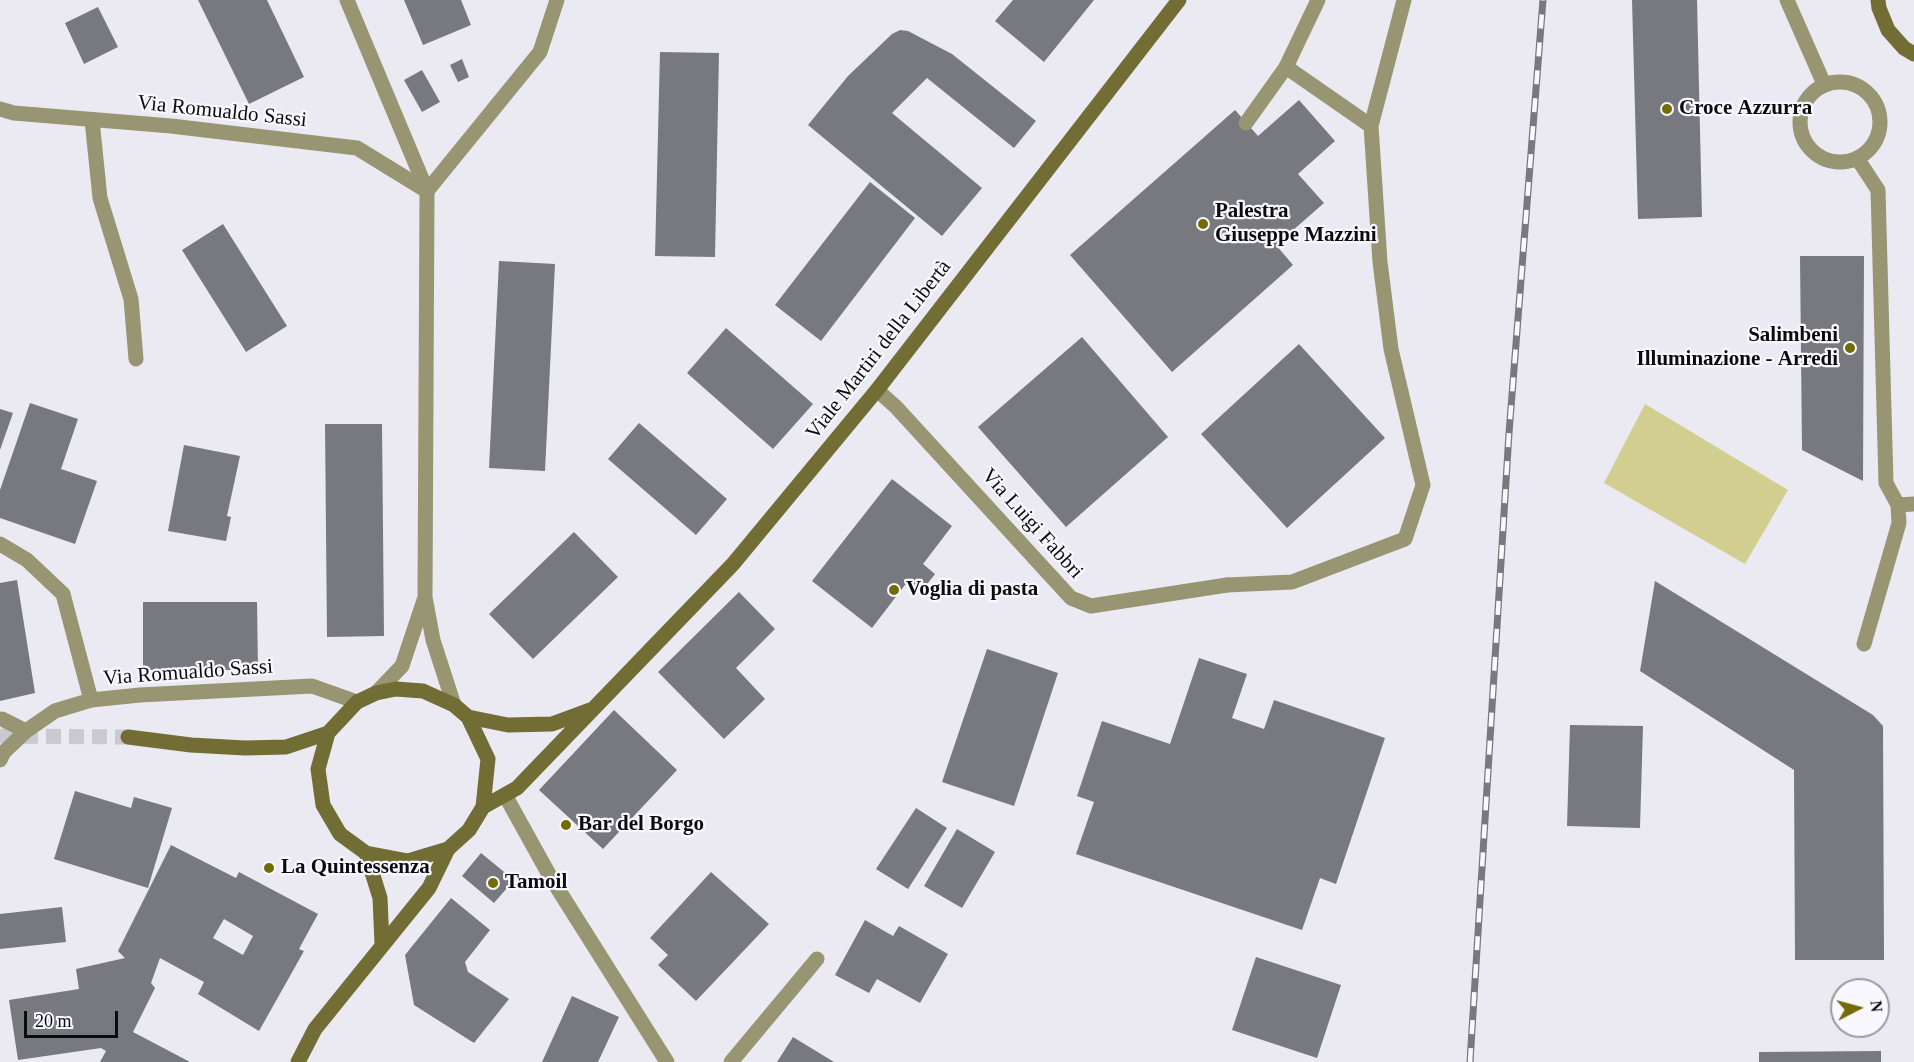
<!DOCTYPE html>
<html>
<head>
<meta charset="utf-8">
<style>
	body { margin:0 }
	#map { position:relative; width:1914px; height:1062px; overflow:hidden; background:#ebeaf2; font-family:Georgia,serif }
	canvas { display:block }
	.north { position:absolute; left:1830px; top:978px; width:60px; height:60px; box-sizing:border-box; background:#f8f8fe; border:2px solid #9a9a9e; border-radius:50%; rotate:84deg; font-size:16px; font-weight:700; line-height:24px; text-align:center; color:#0c0c0f }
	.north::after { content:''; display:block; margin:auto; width:21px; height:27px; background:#726b06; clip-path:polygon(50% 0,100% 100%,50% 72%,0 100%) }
	.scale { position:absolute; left:24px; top:1011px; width:94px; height:27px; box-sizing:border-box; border:3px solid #0c0c0f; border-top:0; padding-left:8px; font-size:18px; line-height:21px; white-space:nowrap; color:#0c0c0f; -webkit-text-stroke:4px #f8f8fe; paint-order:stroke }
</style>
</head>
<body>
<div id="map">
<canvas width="1914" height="1062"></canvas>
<div class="north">N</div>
<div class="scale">20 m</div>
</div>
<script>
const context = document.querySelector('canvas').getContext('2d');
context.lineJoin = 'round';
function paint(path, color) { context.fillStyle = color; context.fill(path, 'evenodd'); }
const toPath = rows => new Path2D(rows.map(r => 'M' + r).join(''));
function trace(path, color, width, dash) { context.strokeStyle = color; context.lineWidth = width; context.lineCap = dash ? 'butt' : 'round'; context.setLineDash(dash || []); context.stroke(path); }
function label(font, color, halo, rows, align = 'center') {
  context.font = font + ' Georgia,serif'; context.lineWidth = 4.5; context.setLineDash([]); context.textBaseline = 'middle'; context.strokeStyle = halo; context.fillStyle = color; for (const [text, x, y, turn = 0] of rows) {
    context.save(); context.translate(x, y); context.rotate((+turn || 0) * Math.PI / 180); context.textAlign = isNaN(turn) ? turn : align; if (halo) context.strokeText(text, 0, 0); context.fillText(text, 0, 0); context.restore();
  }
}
paint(toPath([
	[1645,404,1788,490,1745,564,1604,483]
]), '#d2ce8f');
paint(toPath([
	[198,0,267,0,304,77,249,104],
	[404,0,461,0,471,25,423,45],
	[1013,0,1094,0,1044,62,995,21],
	[1632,0,1697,0,1702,217,1638,219],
	[98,7,118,47,84,64,65,23],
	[900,30,908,31,952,54,1036,121,1014,148,927,78,892,113,982,188,942,236,808,125,848,76,892,34],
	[660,52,719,53,715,257,655,256],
	[462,59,469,77,458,82,450,65],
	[422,70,440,102,422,112,404,80],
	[1299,100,1335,141,1298,174,1324,203,1276,245,1293,265,1172,372,1070,255,1235,110,1258,136],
	[870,182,915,218,821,341,775,305],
	[223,224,287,326,246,352,182,250],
	[1800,256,1864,256,1863,481,1802,450],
	[499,261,555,264,545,471,489,468],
	[726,328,813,404,773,449,687,373],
	[1082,337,1168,437,1066,527,978,427],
	[1299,344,1385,438,1287,528,1201,434],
	[30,403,78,419,61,469,97,481,75,544,0,518,0,490],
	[0,409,13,413,0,450],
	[639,423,727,499,696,535,608,459],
	[325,424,382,424,384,636,327,637],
	[184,445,240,456,227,516,231,517,226,541,168,531],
	[892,479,952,526,923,564,935,574,921,592,908,581,872,628,812,581],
	[574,532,618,577,533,659,489,614],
	[17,580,35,693,0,701,0,583],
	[1655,581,1873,715,1883,726,1884,960,1795,960,1794,770,1640,671],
	[739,592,775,629,736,668,765,699,724,739,658,672],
	[143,602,257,602,258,670,143,670],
	[987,649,1058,673,1014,806,942,782],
	[1199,658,1247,674,1232,718,1264,729,1274,700,1385,738,1336,884,1320,878,1302,930,1076,854,1094,802,1077,796,1102,721,1170,744],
	[614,710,677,770,603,849,539,790],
	[1570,725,1643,726,1640,828,1567,826],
	[75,791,131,808,134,797,172,808,148,888,54,859],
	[916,808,947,828,908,889,876,869],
	[957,829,995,852,962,908,924,886],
	[171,845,236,878,239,872,318,914,299,949,304,951,259,1031,198,994,204,982,160,958,151,983,155,988,133,1032,190,1062,100,1062,106,1051,101,1048,18,1060,9,1000,79,989,76,969,125,958,118,951],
	[224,919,253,936,243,955,213,938],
	[481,853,514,880,494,903,462,876],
	[711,872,769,924,696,1001,658,965,668,955,650,938],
	[451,898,490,930,465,962,468,972,509,999,474,1043,414,1005,405,955],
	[62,907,66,942,0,949,0,914],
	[865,920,893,936,899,926,948,954,920,1003,877,979,869,993,835,975],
	[1256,957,1341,985,1317,1058,1232,1030],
	[572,996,619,1017,598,1062,542,1062],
	[793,1037,834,1062,777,1062],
	[1881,1051,1881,1062,1759,1062,1759,1052]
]), '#78787f');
trace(toPath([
	[0,736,128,737]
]), '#cac9d0', 15, [15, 8]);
trace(toPath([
	[1787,0,1824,84],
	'1800 122a40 40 0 1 1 80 0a40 40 0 1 1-80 0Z',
	[1371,126,1404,0],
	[1857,158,1878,190,1886,483,1898,505,1899,523,1864,644],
	[1898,505,1914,504],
	[1227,585,1292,582,1405,539,1423,485,1391,349,1380,262,1371,126,1286,67,1318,0],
	[2,719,26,731],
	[0,760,4,752,26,731,55,711,91,700,140,695,312,686,357,702]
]), '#989672', 15);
trace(toPath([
	[1246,123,1286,67]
]), '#989672', 15);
trace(toPath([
	[347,0,427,191,425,597,433,640,454,705],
	[0,109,14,113,171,126,357,148,427,191],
	[92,120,100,198,131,299,136,359],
	[427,191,540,52,557,0],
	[877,390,896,407,1071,598,1091,606,1227,585],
	[0,544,27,560,63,594,91,700],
	[376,693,402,666,424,600],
	[505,795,551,878,667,1062],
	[731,1062,817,959]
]), '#989672', 15);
trace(toPath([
	[1878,0,1879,8,1888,30,1904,48,1914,54],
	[468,717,508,725,552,724,590,710],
	[128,737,191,745,245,748,286,747,328,733],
	[483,807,517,788,733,564,877,390,1179,0],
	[366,853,380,898,382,944],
	[298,1062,315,1029,429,888,448,849,469,830,483,807,488,759,468,717,454,705,423,691,396,689,376,693,357,702,328,733,318,769,323,805,340,834,366,853,408,861,448,849]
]), '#716d35', 15);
const rail = toPath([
	[1470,1062,1509,433,1543,0]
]);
trace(rail, '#79787e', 7);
trace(rail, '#f8f8fe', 4.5, [14]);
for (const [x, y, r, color] of [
	[1667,109,6,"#726b06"],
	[1203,224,6,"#726b06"],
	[1850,348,6,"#726b06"],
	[894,590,6,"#726b06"],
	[566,825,6,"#726b06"],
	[269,868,6,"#726b06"],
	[493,883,6,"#726b06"]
]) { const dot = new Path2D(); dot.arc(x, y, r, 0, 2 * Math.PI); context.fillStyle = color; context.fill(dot); trace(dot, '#f8f8fe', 2); }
label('bold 21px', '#0c0c0f', '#f8f8fe', [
	["Croce Azzurra",1679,109],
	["Palestra",1215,212],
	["Giuseppe Mazzini",1215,236],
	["Salimbeni",1838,336,"right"],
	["Illuminazione - Arredi",1838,360,"right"],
	["Voglia di pasta",906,590],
	["Bar del Borgo",578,825],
	["La Quintessenza",281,868],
	["Tamoil",505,883]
], 'left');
label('21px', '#0c0c0f', '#f8f8fe', [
	["Via Romualdo Sassi",222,112,6],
	["Viale Martiri della Libertà",879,350,-52],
	["Via Luigi Fabbri",1032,524,48],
	["Via Romualdo Sassi",188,673,-4]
]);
</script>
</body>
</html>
